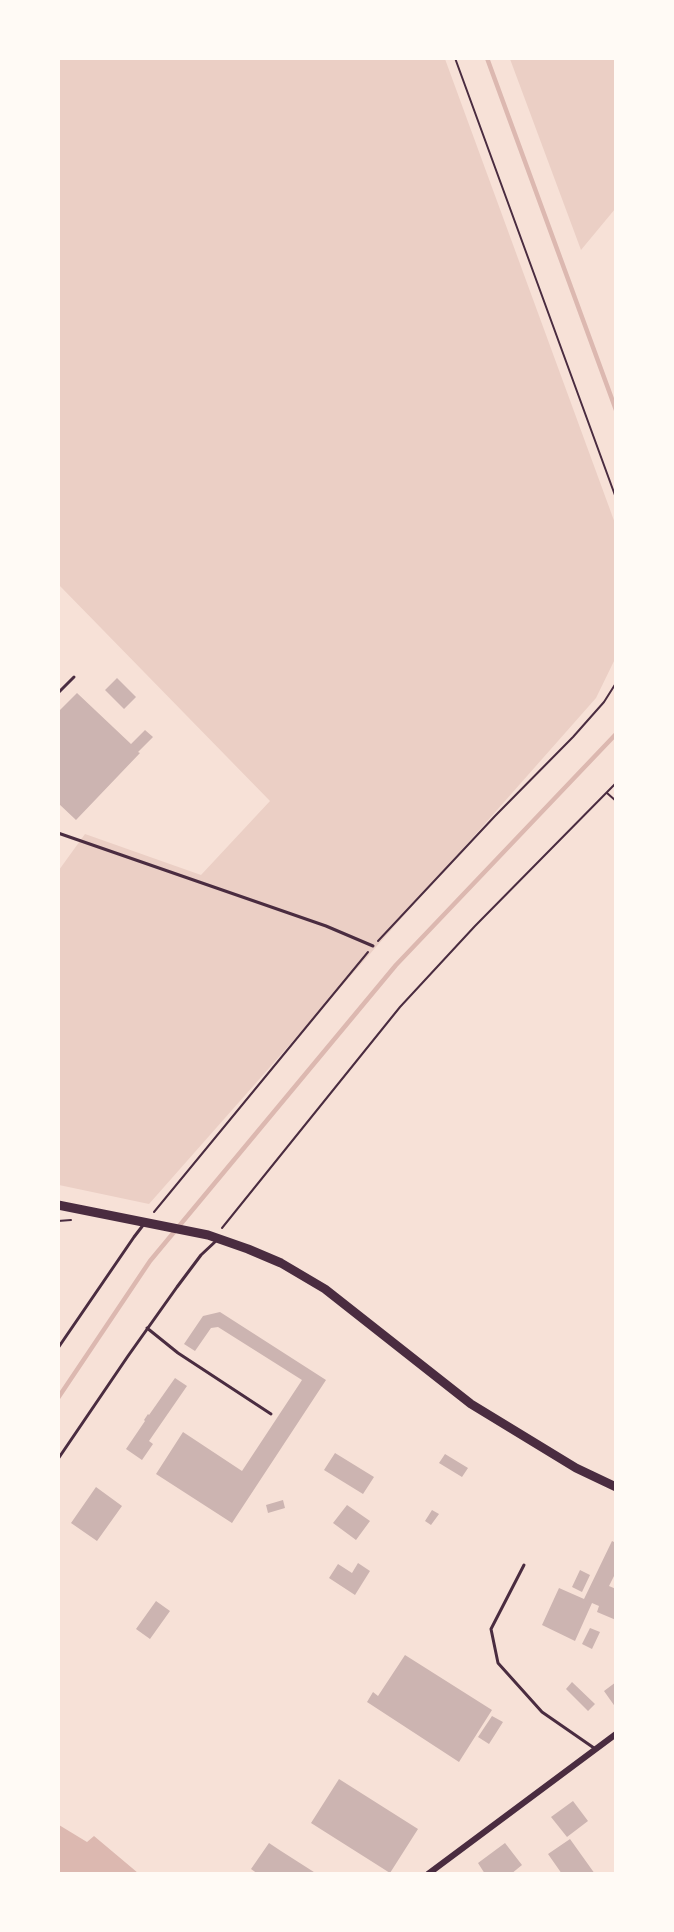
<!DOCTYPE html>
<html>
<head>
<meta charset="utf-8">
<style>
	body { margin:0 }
	#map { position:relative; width:674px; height:1932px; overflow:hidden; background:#f7e1d7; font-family:"Archivo Narrow",sans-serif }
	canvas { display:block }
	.frame { position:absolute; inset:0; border:60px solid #fffaf5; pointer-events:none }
</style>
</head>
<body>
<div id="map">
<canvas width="674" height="1932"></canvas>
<div class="frame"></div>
</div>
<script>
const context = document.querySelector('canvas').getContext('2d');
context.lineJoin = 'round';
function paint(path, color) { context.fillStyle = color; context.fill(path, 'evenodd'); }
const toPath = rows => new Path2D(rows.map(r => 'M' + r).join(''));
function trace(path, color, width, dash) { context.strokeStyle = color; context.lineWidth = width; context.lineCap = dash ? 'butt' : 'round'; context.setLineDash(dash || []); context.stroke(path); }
paint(toPath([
	[59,59,445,59,616,526,615,659,596,698,149,1204,59,1185,59,870,85,834,201,875,270,801,59,585],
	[510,59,615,59,615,209,581,250]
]), '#ebcfc5');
paint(toPath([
	[59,1825,87,1842,94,1836,138,1873,59,1873]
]), '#dcb8b0');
trace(toPath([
	[487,58,616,410],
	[58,1398,150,1261,396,965,616,734]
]), '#dcb8b0', 4.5);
paint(toPath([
	[117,678,136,697,124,709,105,690],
	[77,693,131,744,145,730,153,737,138,752,140,753,76,820,58,803,58,712],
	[220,1312,326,1380,232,1523,156,1474,183,1432,242,1471,302,1380,218,1327,211,1328,195,1351,184,1344,203,1316],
	[175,1378,187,1386,149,1441,153,1444,142,1460,126,1449,145,1421,144,1420,148,1414,149,1415],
	[335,1453,374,1477,363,1494,324,1470],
	[445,1454,468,1468,462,1477,439,1463],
	[96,1487,122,1506,97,1541,71,1523],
	[283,1500,285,1508,268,1513,266,1505],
	[347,1505,370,1521,356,1540,333,1523],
	[432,1510,439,1514,431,1525,425,1521],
	[612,1541,616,1543,616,1572,609,1586,616,1589,616,1620,597,1612,599,1606,592,1603,575,1641,542,1625,559,1588,584,1599],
	[358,1563,370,1571,355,1595,329,1578,338,1564,352,1573],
	[580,1570,590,1575,582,1592,572,1587],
	[156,1601,170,1611,150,1639,136,1629],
	[590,1628,600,1632,592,1649,582,1644],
	[405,1655,492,1710,459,1762,367,1702,373,1692,378,1696],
	[572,1682,595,1704,588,1711,566,1689],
	[616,1682,616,1708,604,1691],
	[492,1716,503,1722,489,1744,478,1737],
	[339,1779,418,1829,390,1873,311,1823],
	[573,1801,588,1821,567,1837,551,1817],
	[570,1839,595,1874,562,1874,548,1854],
	[269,1843,281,1851,317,1874,258,1874,251,1869],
	[505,1843,522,1865,511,1874,485,1874,478,1863]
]), '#ccb4b1');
trace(toPath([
	[455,58,616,498],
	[607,793,616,801],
	[378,941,495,816,573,737,604,702,616,683],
	[154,1212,368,952],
	[58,1221,71,1220],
	[222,1228,400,1007,475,926,616,783]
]), '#4a2c40', 2);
trace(toPath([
	[58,693,74,677],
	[58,833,326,926,373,946],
	[147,1328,178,1353,271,1414],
	[58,1348,134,1237,144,1224],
	[58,1459,128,1356,177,1287,201,1255,217,1240],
	[524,1565,491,1629,498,1663,542,1712,594,1748]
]), '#4a2c40', 3);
trace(toPath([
	[428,1874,616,1734]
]), '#4a2c40', 6);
trace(toPath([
	[58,1205,208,1235,248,1249,281,1263,325,1289,471,1404,576,1468,616,1487]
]), '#4a2c40', 9);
</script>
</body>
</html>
